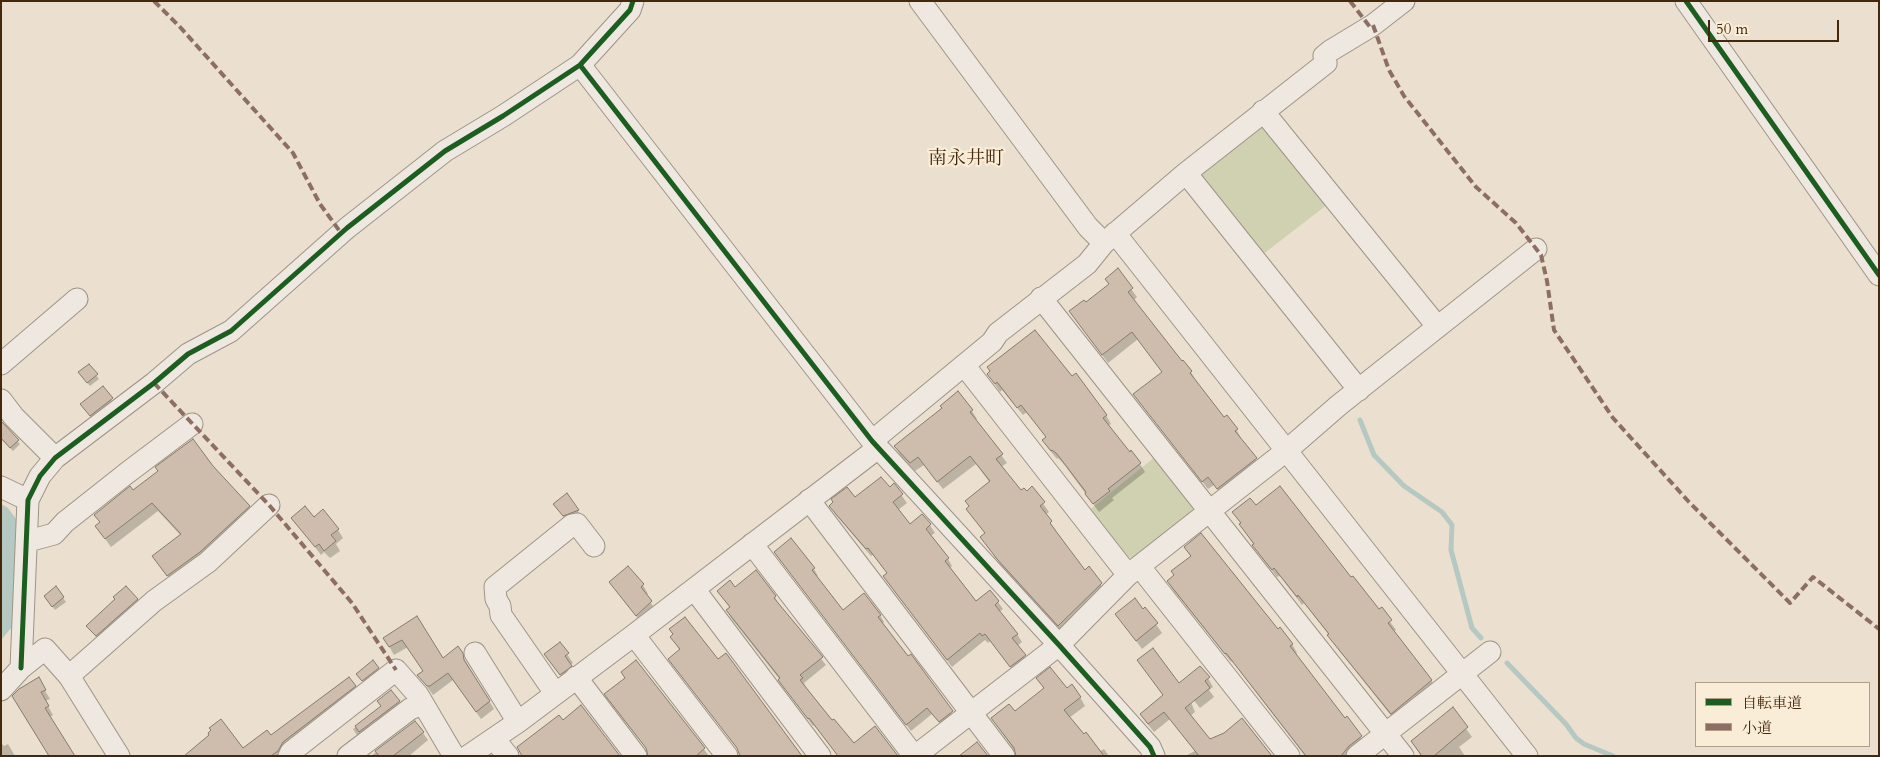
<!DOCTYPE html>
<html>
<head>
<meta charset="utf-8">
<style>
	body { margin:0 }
	#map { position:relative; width:1880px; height:757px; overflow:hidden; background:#ebe0cf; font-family:Cardo,"Noto Serif JP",serif }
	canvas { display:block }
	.frame { position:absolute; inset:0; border:2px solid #44280b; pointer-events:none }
	.legend { position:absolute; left:1695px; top:682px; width:175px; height:65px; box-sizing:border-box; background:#faedd8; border:1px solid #b19e86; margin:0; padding:6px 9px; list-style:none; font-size:15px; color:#44280b }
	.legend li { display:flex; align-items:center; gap:10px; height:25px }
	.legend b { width:25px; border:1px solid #b19e86 }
	.scale { position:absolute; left:1708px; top:20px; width:131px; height:22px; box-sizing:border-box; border:2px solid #44280b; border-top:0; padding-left:6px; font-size:15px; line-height:18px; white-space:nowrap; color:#44280b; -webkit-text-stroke:4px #faedd8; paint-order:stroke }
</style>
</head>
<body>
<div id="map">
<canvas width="1880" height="757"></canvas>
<div class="frame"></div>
<ul class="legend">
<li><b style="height:6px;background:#1b5e20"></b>自転車道</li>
<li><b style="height:6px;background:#8d6e63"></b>小道</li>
</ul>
<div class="scale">50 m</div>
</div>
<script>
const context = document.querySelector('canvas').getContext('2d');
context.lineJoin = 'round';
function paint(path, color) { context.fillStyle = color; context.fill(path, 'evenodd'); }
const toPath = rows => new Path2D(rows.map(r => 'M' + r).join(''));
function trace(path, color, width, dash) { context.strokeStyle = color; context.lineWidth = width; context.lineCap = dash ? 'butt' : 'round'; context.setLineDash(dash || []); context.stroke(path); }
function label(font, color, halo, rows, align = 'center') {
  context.font = font + ' Cardo,"Noto Serif JP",serif'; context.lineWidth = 4.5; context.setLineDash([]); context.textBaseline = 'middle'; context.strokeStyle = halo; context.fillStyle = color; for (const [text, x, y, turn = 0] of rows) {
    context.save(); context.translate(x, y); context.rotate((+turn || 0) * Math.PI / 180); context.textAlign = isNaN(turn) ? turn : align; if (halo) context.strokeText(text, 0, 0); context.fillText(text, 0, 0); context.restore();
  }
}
paint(toPath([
	[1256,127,1267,128,1328,204,1262,255,1202,180,1203,169],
	[1156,456,1193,503,1192,515,1139,558,1124,557,1088,511]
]), '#d0d1b0');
paint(toPath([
	[1,504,8,508,19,523,13,626,1,640]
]), '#b6c8c2');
paint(toPath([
	[1117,270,1137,297,1133,301,1182,363,1183,362,1191,372,1196,381,1195,382,1224,419,1236,429,1241,438,1240,439,1261,467,1223,497,1214,485,1208,489,1135,395,1164,372,1138,339,1108,363,1076,320,1086,304,1110,285],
	[89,366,99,379,90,386,82,377],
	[988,374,1072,377,1106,415,1111,424,1108,426,1129,454,1140,464,1145,472,1112,498,1114,500,1099,512,1063,463,1058,458,1057,459,1048,448,1044,440,1047,438,1027,412,1023,415,1002,390,1000,392],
	[103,388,117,408,95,424,82,404],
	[972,411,977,419,975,420,1007,463,1001,467,1021,492,1026,492,1032,488,1049,512,1045,515,1056,531,1055,532,1085,571,1089,568,1106,592,1064,634,1003,568,981,537,985,534,968,509,990,483,976,464,943,489,924,465,915,471,900,455,895,446],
	[1,423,20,444,13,451,1,439],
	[212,467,249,507,254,516,173,584,154,557,181,536,158,511,111,547,96,526,100,523,96,515,133,492],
	[894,485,907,503,898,510,910,525,922,516,930,525,935,533,930,536,948,559,952,566,949,569,976,603,998,602,1003,609,999,612,1017,634,1022,642,1017,646,1029,663,1016,674,990,641,988,643,985,640,952,667,889,584,884,577,888,574,873,555,871,556,835,514,831,506,889,488],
	[566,495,580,514,566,520,557,508],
	[1256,506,1351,579,1379,611,1381,609,1396,630,1393,632,1431,680,1436,689,1396,722,1334,644,1329,635,1304,603,1302,605,1280,576,1277,577,1259,554,1239,520],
	[293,518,314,519,338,530,343,538,336,544,340,551,330,558,324,552,321,555],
	[791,539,814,569,818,576,816,577,843,612,880,615,884,622,882,624,956,719,944,728,932,714,911,731,779,558],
	[1185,548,1292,644,1297,653,1295,655,1345,719,1347,718,1366,745,1353,756,1305,756,1232,661,1231,662,1173,590,1168,581,1191,557],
	[628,568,643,585,648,594,646,595,656,611,642,624,610,582],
	[756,572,775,597,779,605,826,665,804,683,839,756,814,725,813,726,784,687,780,680,731,618,727,610,730,608,718,591,735,589],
	[56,588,66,602,55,610,48,600],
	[137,599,142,608,101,644,88,626],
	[1145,608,1162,633,1142,649,1117,615],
	[417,618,442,659,458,648,494,709,481,719,453,680,433,695,419,676,424,672,408,647,394,655,385,639],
	[670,630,718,661,740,752,674,666,680,651,671,637,673,635],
	[560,644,573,663,570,665,576,675,566,682,551,663],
	[1139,661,1179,684,1208,678,1213,687,1209,690,1214,697,1200,708,1187,692,1195,712,1190,716,1213,756,1185,756,1195,751,1170,719,1154,732,1146,722,1141,714,1164,696],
	[636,662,709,756,650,756,649,752,610,702],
	[378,668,380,672,365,684,360,678],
	[38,679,50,699,45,701,53,715,50,717,50,756],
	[1038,679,1080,697,1085,706,1069,718,1083,736,1086,734,1101,751,1104,749,1109,756,1018,756,992,718,1014,713,1044,689],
	[355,686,360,694,284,756,186,756,243,749,270,736],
	[399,702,403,708,360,740,353,729,382,706],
	[1452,709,1472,737,1459,747,1465,756,1421,756,1412,742],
	[415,722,428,740,409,756,371,756],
	[1,743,4,746,8,744,15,756,1,756]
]), '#0003');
trace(toPath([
	[1360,420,1374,455,1404,486,1442,512,1452,525,1451,550,1472,628,1481,638],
	[1507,663,1566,724,1576,738,1584,744,1613,756]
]), '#b6c8c2', 5);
const building = toPath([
	[1118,268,1133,288,1128,292,1182,361,1183,360,1192,371,1190,373,1224,417,1227,415,1238,429,1235,431,1257,458,1217,489,1208,477,1202,482,1133,394,1162,372,1132,332,1102,355,1069,311,1084,300,1086,302,1109,284,1105,279,1118,268],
	[1035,330,1072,376,1076,373,1107,415,1103,418,1130,452,1131,450,1141,463,1108,489,1110,491,1093,504,1085,494,1086,492,1057,454,1052,450,1051,451,1042,440,1046,437,1021,405,1017,408,997,382,995,384,987,374,990,371,987,367,1035,330],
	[89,364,98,374,87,383,78,372,89,364],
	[103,386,113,398,90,416,80,404,103,386],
	[958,391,973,410,970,412,1003,454,996,459,1021,490,1024,488,1027,491,1032,486,1045,502,1040,506,1052,521,1050,523,1058,534,1085,570,1089,566,1102,583,1058,626,997,559,980,537,985,533,966,509,969,506,965,501,990,481,970,456,937,482,918,457,910,463,894,446,942,408,940,406,958,391],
	[1,421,19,440,10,448,1,438,1,421],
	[193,439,213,466,250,506,200,552,167,576,152,556,181,534,152,503,105,539,95,526,100,522,94,515,130,486,133,490,158,471,155,467,193,439],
	[881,477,890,487,894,483,903,494,893,502,910,524,922,514,931,524,926,529,949,558,945,561,976,601,990,590,999,601,995,605,1018,634,1012,638,1026,655,1010,667,985,634,982,636,980,633,947,660,883,576,887,573,868,548,866,549,829,506,833,502,831,499,847,487,855,497,881,477],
	[1280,486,1351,577,1353,576,1379,609,1382,607,1392,620,1388,623,1432,680,1391,714,1327,635,1329,634,1298,595,1297,597,1274,568,1272,570,1252,545,1254,544,1239,524,1241,523,1232,512,1250,498,1256,505,1280,486],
	[567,493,579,510,563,516,553,504,567,493],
	[305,506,314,517,323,509,339,529,331,535,336,541,324,551,319,544,315,547,291,518,305,506],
	[1201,533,1278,629,1280,627,1293,644,1290,646,1345,718,1347,716,1362,736,1349,746,1341,756,1306,756,1226,653,1225,654,1167,581,1174,575,1171,571,1191,556,1184,547,1201,533],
	[791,538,815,568,812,570,843,610,864,593,881,615,878,617,908,656,911,654,953,711,939,722,927,708,906,725,774,552,791,538],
	[628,566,644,584,641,587,652,601,636,616,609,582,628,566],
	[756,570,776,596,774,598,823,657,800,675,803,678,800,680,832,720,834,719,854,743,875,726,898,756,838,756,809,718,808,719,778,680,780,678,726,610,730,607,717,591,730,580,735,587,756,570],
	[56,586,64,597,52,607,44,596,56,586],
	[126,586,138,599,96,636,86,626,115,599,113,597,126,586],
	[1135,598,1143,609,1145,607,1158,623,1136,641,1115,614,1135,598],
	[417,616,443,658,458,646,463,653,464,660,490,701,476,712,448,673,430,686,427,686,417,675,423,671,402,640,389,647,383,638,417,616],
	[685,617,718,659,726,653,802,756,740,756,737,748,668,659,680,649,670,637,673,634,669,629,685,617],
	[560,642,569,653,565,656,572,666,560,675,544,654,560,642],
	[1153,648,1179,683,1200,666,1210,677,1205,681,1210,688,1185,708,1210,739,1224,733,1242,718,1272,756,1199,756,1164,712,1148,724,1140,714,1163,695,1137,660,1153,648],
	[373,660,379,668,362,681,356,674,373,660],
	[636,660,705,748,696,756,648,756,646,748,604,694,625,678,621,672,636,660],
	[1050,667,1067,688,1072,684,1081,697,1064,710,1084,734,1086,732,1104,756,1016,756,1014,748,991,718,1009,704,1015,711,1044,688,1036,678,1050,667],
	[39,677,46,690,41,692,49,706,45,708,75,756,49,756,12,696,19,689,39,677],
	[349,677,356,686,283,742,278,751,271,756,184,756,209,735,208,733,211,730,209,728,221,719,243,748,267,730,271,735,349,677],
	[391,690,400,701,359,732,355,726,381,706,377,701,391,690],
	[581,705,620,756,522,756,517,747,559,715,563,720,581,705],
	[1453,707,1468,727,1434,756,1422,756,1411,741,1453,707],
	[415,721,424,732,393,756,379,756,375,751,415,721],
	[977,742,988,756,959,756,977,742]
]);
paint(building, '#cebcac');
trace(building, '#857b6e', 1);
const minor = toPath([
	[920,1,1088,227,1104,243],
	[1686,1,1879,275],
	[580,65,872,441,1059,645,1150,747,1154,756],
	[1263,111,1437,326],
	[1186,173,1359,390],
	[1115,233,1527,756],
	[1041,298,1403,756],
	[1,364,77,299],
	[964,365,1128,575],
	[1,400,14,417,55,458],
	[872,441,992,342,998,333,1087,264,1104,243,1186,173,1326,63,1324,56,1330,51,1373,25,1404,1],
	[1,487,28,500],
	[809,500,1004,756],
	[28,541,54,534,65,522,127,473,192,424],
	[752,544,914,756],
	[1140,567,1289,756],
	[694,589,820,756],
	[634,635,727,756],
	[475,653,518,722],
	[21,668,28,500,40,476,55,458,154,383,188,354,231,331,347,228,445,151,503,116,580,65,630,10,633,1],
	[69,676,154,601,208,562,269,505],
	[576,677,636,756],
	[1,690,21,668,45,649,69,676,119,756],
	[555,693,501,615,500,606,496,599,495,587,572,525,577,524,594,546],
	[494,739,508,756],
	[289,756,291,752,396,670,418,695,454,756],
	[348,756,410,709,423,704],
	[468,756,518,722,634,635,878,448],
	[915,756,1059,645,1128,575,1286,451,1339,405,1536,249],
	[1357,756,1490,652]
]);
trace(minor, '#9e9486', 23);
trace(minor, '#eee8e0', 21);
trace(toPath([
	[154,1,180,27,293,153,320,204,341,233],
	[1350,1,1370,27],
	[1373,25,1389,70,1404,96,1476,187,1516,223,1541,255,1547,281,1554,330,1613,418,1689,502,1790,603,1813,577,1879,629],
	[154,383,269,505,352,603,396,670]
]), '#8d6e63', 4, [8, 4]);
trace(toPath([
	[1686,1,1879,275],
	[580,65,872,441,1059,645,1150,747,1154,756],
	[21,668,28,500,40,476,55,458,154,383,188,354,231,331,347,228,445,151,503,116,580,65,630,10,633,1]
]), '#1b5e20', 5);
label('19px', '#44280b', '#faedd8', [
	["南永井町",966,160]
]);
</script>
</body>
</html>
